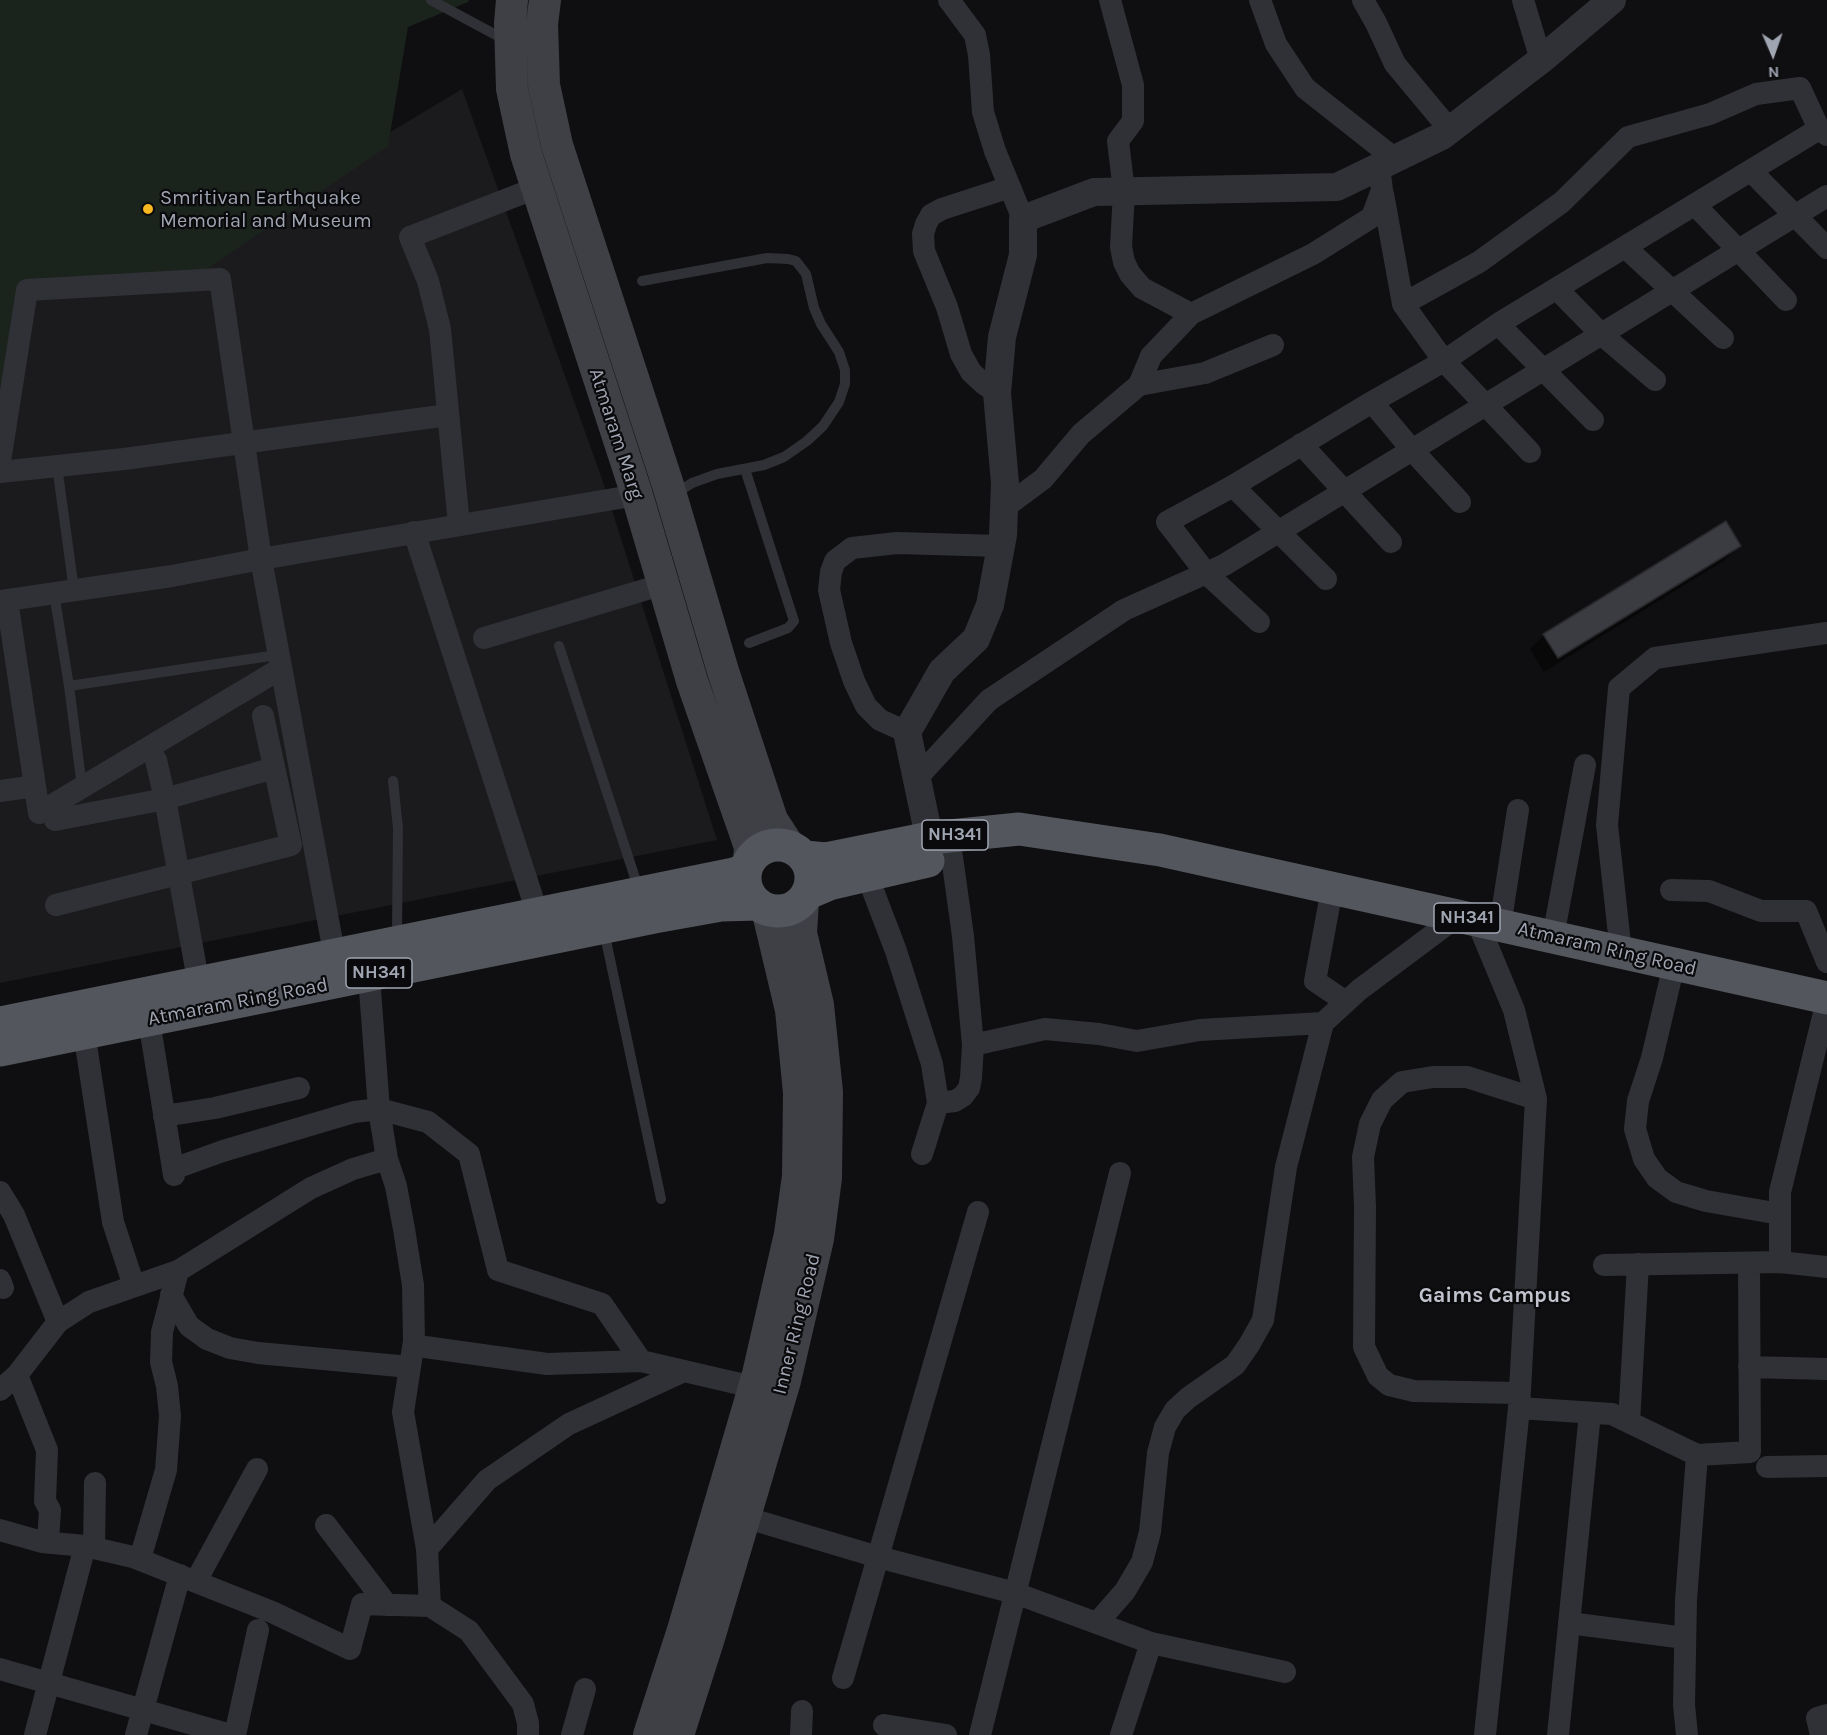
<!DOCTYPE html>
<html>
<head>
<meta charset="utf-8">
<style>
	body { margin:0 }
	#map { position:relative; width:1827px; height:1735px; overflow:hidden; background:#0f0f11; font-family:Karla,sans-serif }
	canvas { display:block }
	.north { position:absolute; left:1743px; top:24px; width:60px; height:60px; -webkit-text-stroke:4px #0a0a0c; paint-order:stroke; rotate:178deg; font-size:16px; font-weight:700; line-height:24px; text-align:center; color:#a0a5b2 }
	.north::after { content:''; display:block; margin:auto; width:21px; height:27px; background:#a0a5b2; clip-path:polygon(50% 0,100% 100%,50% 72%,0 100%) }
</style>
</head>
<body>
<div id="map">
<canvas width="1827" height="1735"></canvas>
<div class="north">N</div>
</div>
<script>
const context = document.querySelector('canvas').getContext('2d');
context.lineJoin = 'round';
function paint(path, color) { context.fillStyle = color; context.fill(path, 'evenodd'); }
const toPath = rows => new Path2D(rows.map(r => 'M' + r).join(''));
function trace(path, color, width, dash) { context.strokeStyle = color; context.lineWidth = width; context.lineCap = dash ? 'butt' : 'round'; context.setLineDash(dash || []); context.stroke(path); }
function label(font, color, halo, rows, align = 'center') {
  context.font = font + ' Karla,sans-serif'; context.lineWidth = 4.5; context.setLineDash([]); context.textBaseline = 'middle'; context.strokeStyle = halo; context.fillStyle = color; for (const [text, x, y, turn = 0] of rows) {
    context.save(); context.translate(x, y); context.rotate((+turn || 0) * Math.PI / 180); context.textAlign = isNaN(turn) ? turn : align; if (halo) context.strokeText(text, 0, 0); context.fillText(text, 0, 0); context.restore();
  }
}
paint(toPath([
	[462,89,602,479,717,840,0,983,0,426,28,293,195,267,392,131]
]), '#1b1b1e');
paint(toPath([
	[0,0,469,0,468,2,408,27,388,146,204,271,36,301,0,465]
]), '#1b231d');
paint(toPath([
	[1739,546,1725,560,1544,672,1530,649,1544,635]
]), '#0007');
const building = toPath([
	[1726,521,1741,546,1558,658,1543,634,1726,521]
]);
paint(building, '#3b3c41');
trace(building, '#29292d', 1.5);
trace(toPath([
	[431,0,507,41],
	[642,281,767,258,788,259,796,261,806,274,814,308,821,324,839,352,845,370,845,384,839,402,823,426,807,441,784,457,764,465,717,474,692,483,673,495],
	[57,466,74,590],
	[745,469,794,621,788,628,749,643],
	[54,593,69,686,82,787],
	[559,646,639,890],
	[69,686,277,655],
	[393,781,398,828,397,934],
	[604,931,661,1199]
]), '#303136', 10);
trace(toPath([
	[949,0,975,35,979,55,983,112,995,151,1023,219],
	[1110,0,1133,85,1133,121,1118,141,1124,191,1121,247,1124,262,1130,274,1142,288,1191,314],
	[1260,0,1276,44,1305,88,1395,159],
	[1363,0,1376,23,1395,64,1450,130],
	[1523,0,1541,60],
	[1751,171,1827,248],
	[1383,194,1403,304,1444,361,1530,452],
	[1695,205,1786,300],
	[1625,247,1723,338],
	[1557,289,1601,334,1655,380],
	[1403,304,1479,262,1562,202,1628,137,1710,114,1756,94,1800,88,1819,129,1827,135],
	[1498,324,1593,420],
	[1139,385,1205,373,1273,345],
	[997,393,984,384,971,372,961,354,947,307,924,251,923,234,926,224,931,215,942,209,1010,187],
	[1372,402,1412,450,1460,502],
	[1301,444,1391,542],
	[0,461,27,290,220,279,261,559,333,947],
	[0,472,124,459,448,415],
	[1233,486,1326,579],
	[1004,508,1043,479,1081,434,1139,385,1151,356,1191,314,1313,254,1372,217,1382,190,1379,167],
	[459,525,440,329,428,281,410,237,536,188],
	[414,532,535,906],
	[7,600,39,813,280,669],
	[0,601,172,576,261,559,637,495],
	[1259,622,1206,573,1167,522,1233,486,1372,402,1444,361,1498,324,1819,129],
	[484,638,664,584],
	[907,732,880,720,866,706,854,681,841,643,829,590,831,572,835,561,852,548,897,543,1001,546],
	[156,760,165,799,197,974],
	[917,778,989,700,1124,610,1224,565,1827,196],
	[0,791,35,786],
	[55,820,165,799,274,768],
	[952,857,963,936,973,1045],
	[867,875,896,951,932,1064,938,1103,922,1154],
	[1332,889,1315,981,1346,1002],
	[1671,890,1709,891,1761,911,1806,911,1827,962],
	[56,905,291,845,263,716],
	[1477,921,1514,1010,1536,1099,1519,1408,1485,1735],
	[1500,926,1518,810],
	[1553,937,1585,765],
	[1621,953,1607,825,1619,688,1655,658,1827,633],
	[1672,973,1652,1058,1638,1101,1635,1129,1644,1159,1657,1178,1676,1192,1706,1201,1780,1214],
	[370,990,379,1109,387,1159,396,1186,404,1229,413,1285,414,1341,403,1412,427,1549,430,1606,469,1631,523,1704,528,1723,528,1735],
	[151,1033,174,1175],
	[86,1045,113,1222,134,1286],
	[938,1103,955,1101,963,1096,969,1088,971,1078,973,1045,1045,1029,1099,1034,1137,1041,1200,1030,1323,1023],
	[164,1116,215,1108,299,1088],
	[173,1169,223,1151,354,1112,379,1109,428,1122,469,1154,498,1270,602,1304,641,1361,753,1387],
	[0,1192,14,1215,58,1322],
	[1780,1262,1780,1192,1827,1001],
	[1604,1265,1780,1262,1827,1267],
	[0,1280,3,1288],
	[171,1295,189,1326,207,1339,230,1348,258,1353,410,1367],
	[425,1347,547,1364,641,1361],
	[1749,1367,1827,1369],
	[17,1375,47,1450,45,1501,50,1510,48,1542],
	[0,1390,17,1375,58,1322,89,1302,178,1271,311,1188,353,1169,387,1159],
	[1519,1393,1414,1391,1389,1385,1378,1376,1364,1347,1365,1207,1363,1157,1370,1124,1382,1100,1402,1082,1433,1077,1467,1077,1536,1099],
	[1519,1408,1612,1414,1697,1455,1750,1452,1749,1263],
	[1629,1422,1638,1264],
	[1767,1467,1827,1466],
	[744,1517,878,1557,1015,1593,1151,1643,1285,1672],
	[326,1525,387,1605],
	[0,1530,42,1542,85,1546,133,1557,272,1612,350,1649,362,1604,430,1606],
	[94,1548,95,1483],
	[427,1549,487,1480,569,1424,684,1371],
	[140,1559,166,1470,170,1416,167,1386,161,1362,162,1332,178,1271],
	[196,1581,257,1469],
	[1097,1623,1125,1591,1142,1562,1150,1532,1158,1453,1165,1427,1175,1410,1188,1398,1235,1365,1249,1345,1263,1320,1286,1167,1323,1023,1359,990,1458,916],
	[1569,1623,1685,1638],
	[0,1669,231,1735],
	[843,1678,978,1212],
	[884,1725,946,1735],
	[35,1735,85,1546],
	[136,1735,180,1575],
	[235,1735,258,1630],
	[572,1735,585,1689],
	[801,1735,802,1711],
	[980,1735,1120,1173],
	[1121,1735,1151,1643],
	[1558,1735,1590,1413],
	[1687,1735,1684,1705,1686,1600,1697,1455],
	[1821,1735,1817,1718,1827,1715]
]), '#303136', 22);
trace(toPath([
	[927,827,907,732,942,671,976,639,990,605,1003,535,1005,483,997,393,1002,337,1023,255,1023,219,1094,192,1337,187,1442,136,1541,60,1612,0]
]), '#303136', 28);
trace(toPath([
	[512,0,510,23,512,89,526,154,637,495,692,681,750,847,749,862],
	[545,0,542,24,544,85,557,145,668,485,723,671,772,820,789,846],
	[649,1735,683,1630,758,1374,790,1234,798,1176,799,1093,791,1010,767,909],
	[678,1735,709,1638,785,1381,818,1239,826,1178,827,1092,818,1005,801,933,803,901]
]), '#3e4046', 32);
trace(toPath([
	'745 878a33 33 0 1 1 66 0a33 33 0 1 1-66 0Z',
	[805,857,826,859,930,838,1019,829,1160,850,1827,998],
	[808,893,829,884,928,861],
	[0,1023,734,874,746,870],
	[0,1050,654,917,721,905,758,904]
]), '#54565e', 33);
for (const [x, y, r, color] of [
	[148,209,6,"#f9b71f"]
]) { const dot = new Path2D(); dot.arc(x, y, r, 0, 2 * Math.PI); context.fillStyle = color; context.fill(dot); trace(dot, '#0a0a0c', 2); }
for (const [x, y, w] of [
	[955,835,66],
	[1467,918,66],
	[379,973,66]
]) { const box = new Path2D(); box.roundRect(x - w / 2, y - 15, w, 30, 4.5); context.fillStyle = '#0a0a0c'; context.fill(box); trace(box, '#a0a5b2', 1.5); }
label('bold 18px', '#a0a5b2', null, [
	["NH341",955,835],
	["NH341",1467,918],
	["NH341",379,973]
]);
label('20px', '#a0a5b2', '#0a0a0c', [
	["Smritivan Earthquake",160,198],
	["Memorial and Museum",160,221]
], 'left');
label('20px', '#a0a5b2', '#0a0a0c', [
	["Atmaram Marg",616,434,72],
	["Atmaram Ring Road",1607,949,13],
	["Atmaram Ring Road",238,1002,-11],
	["Inner Ring Road",797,1324,-76]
]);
label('bold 21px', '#c1c4ce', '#0a0a0c', [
	["Gaims Campus",1495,1296]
]);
</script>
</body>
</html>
